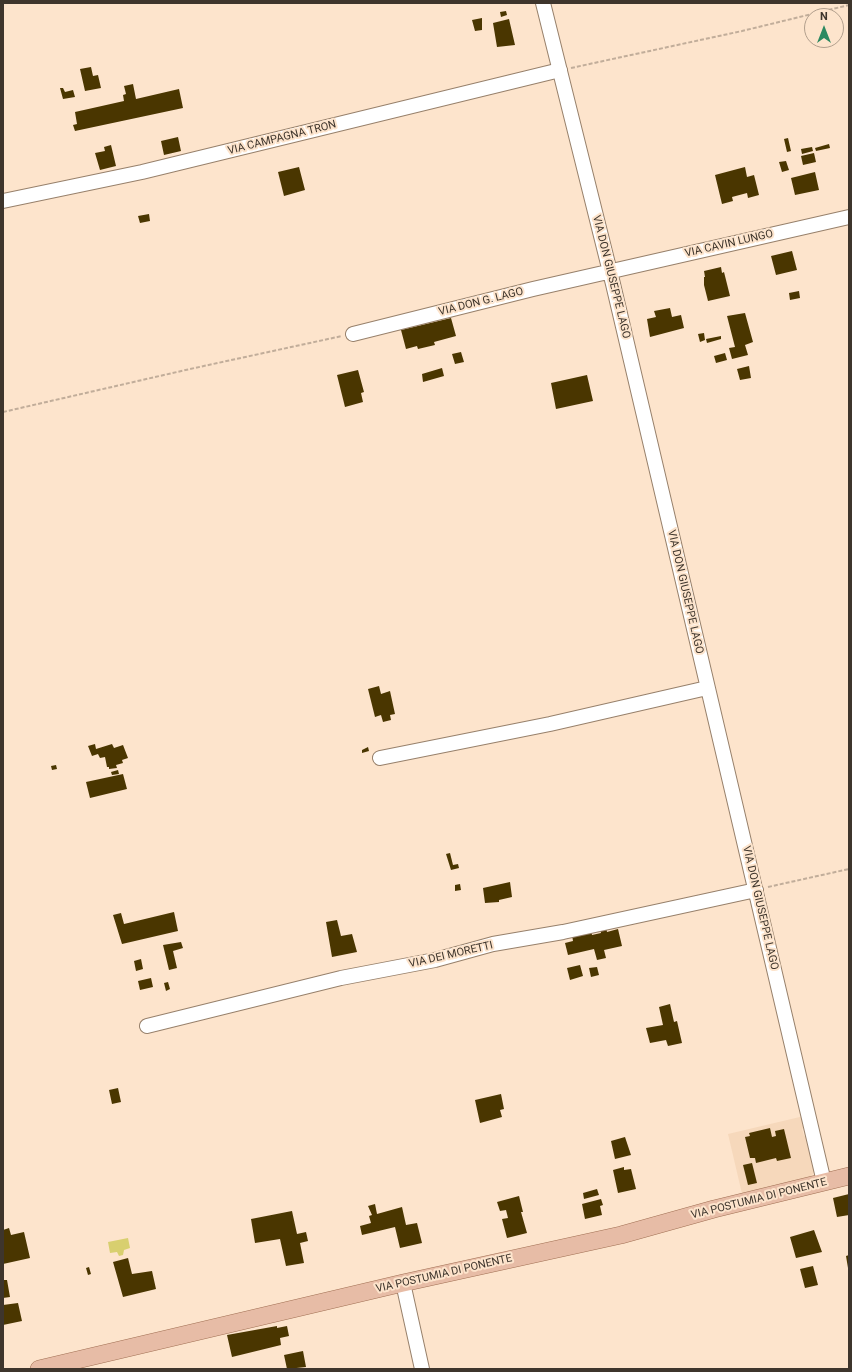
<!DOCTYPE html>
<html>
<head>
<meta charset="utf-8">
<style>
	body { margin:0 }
	#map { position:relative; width:852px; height:1372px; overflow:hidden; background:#fde4cc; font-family:Roboto,sans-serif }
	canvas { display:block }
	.frame { position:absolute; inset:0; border:4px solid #3e352c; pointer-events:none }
	.north { position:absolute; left:804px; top:8px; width:40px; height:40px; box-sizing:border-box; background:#fde4cc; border:1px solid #b19e8c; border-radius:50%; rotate:0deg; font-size:11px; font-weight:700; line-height:16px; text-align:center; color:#3e352c }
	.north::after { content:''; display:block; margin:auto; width:14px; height:18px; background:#2c8960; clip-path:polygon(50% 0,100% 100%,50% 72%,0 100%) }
</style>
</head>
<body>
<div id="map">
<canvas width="852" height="1372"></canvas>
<div class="frame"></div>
<div class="north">N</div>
</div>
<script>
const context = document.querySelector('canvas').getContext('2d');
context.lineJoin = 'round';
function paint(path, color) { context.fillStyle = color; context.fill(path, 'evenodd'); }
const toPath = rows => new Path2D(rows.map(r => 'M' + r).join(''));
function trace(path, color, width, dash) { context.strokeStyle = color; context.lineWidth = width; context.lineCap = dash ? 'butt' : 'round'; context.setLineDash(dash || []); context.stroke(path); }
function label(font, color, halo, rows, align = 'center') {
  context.font = font + ' Roboto,sans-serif'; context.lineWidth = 4; context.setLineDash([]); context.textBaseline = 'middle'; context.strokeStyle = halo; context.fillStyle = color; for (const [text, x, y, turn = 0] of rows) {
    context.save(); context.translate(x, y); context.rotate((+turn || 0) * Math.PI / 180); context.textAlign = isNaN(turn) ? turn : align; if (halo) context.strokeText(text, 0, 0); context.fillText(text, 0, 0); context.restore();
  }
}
paint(toPath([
	[804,1116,806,1126,802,1129,804,1136,808,1137,815,1170,808,1182,743,1198,728,1134]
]), '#f6d8bb');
paint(toPath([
	[128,1238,130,1248,124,1250,123,1255,119,1256,117,1252,110,1253,108,1242]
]), '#d8cf6f');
paint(toPath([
	[506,11,507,15,501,17,500,12],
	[482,18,482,30,475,31,472,20],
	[509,19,515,45,497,47,493,23],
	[91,67,93,76,98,75,101,88,85,91,80,69],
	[133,84,136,99,179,89,183,108,75,131,73,125,77,124,75,112,124,101,123,95,126,94,124,86],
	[60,88,63,88,65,92,73,90,75,97,63,99],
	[178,137,181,151,164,155,161,141],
	[788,138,791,151,787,152,784,139],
	[829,144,830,148,816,151,815,148],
	[111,145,116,166,100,170,95,153,105,151,104,147],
	[812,147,813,151,802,154,801,149],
	[814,153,816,162,803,165,801,156],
	[786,161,789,170,782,172,779,162],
	[299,167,305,190,284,196,278,172],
	[745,167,747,177,754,175,759,195,748,198,747,193,732,197,733,201,722,204,715,175],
	[815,172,819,190,795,195,791,178],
	[149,214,150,221,140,223,138,216],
	[792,251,797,270,776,275,771,256],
	[721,267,722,273,724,272,730,296,708,301,704,285,704,277,705,277,704,271],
	[799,291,800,298,790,300,789,293],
	[670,308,672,317,681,315,684,328,650,337,647,319,656,317,654,311],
	[745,313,753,342,745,345,748,355,732,359,729,348,735,347,727,316],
	[451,318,456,336,434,342,435,345,418,349,417,346,406,349,401,330],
	[704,333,705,340,700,342,698,334],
	[721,336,721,339,707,343,706,339],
	[461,352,464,362,455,364,452,354],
	[725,353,727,360,716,363,714,356],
	[749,366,751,378,740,380,737,369],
	[442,368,444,376,423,382,422,374],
	[358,370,364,392,361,393,363,402,345,407,337,375],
	[587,375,593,401,556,409,551,383],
	[379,686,381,694,390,691,395,714,390,715,391,720,383,722,381,715,375,717,368,689],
	[95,744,96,749,112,744,114,748,123,745,128,758,122,760,123,763,116,765,117,768,109,769,109,767,107,767,105,757,100,758,98,754,92,756,88,746],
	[368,747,369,751,362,753,362,750],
	[56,765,57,769,52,770,51,766],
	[118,770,119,774,112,775,111,772],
	[123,774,127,789,90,798,86,782],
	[450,853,453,865,458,864,459,868,451,870,446,854],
	[510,882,512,897,499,900,499,902,485,903,483,888],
	[460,884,461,890,455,891,455,885],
	[174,912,178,931,122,944,113,915,121,913,124,924],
	[337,920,341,936,352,934,357,952,332,957,326,922],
	[606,927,607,932,618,929,622,946,604,950,606,958,597,960,594,949,568,955,565,943,573,941,572,935,591,930,592,935,601,933,600,929],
	[181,942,183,948,173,951,177,968,169,970,163,945],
	[141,959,143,969,136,971,134,961],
	[580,965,583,976,570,980,567,968],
	[597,967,599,975,591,977,589,968],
	[151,978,153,987,140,990,138,981],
	[168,982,170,989,166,991,164,983],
	[670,1004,674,1022,677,1021,682,1043,668,1046,666,1040,650,1043,646,1028,663,1025,659,1007],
	[118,1088,121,1102,112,1104,109,1090],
	[501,1094,504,1109,500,1110,502,1117,480,1123,475,1100],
	[770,1128,772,1137,776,1136,775,1131,784,1129,791,1158,777,1161,776,1158,756,1163,755,1158,750,1158,745,1137,750,1136,749,1133],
	[625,1137,631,1155,615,1159,611,1141],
	[752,1163,757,1183,748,1185,743,1165],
	[624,1167,624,1170,631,1169,636,1189,618,1193,613,1170],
	[597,1189,599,1195,584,1199,583,1193],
	[849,1194,849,1215,837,1217,833,1198],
	[519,1196,523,1212,521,1212,527,1233,507,1238,502,1219,508,1218,506,1210,500,1211,497,1202],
	[601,1199,603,1205,600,1206,602,1215,585,1219,582,1204],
	[375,1204,377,1214,402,1207,406,1225,417,1223,422,1243,400,1248,395,1227,362,1235,360,1226,371,1223,369,1216,372,1215,368,1206],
	[292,1211,297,1234,306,1232,308,1241,300,1243,304,1263,286,1266,280,1239,255,1243,251,1219],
	[9,1228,11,1235,24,1232,30,1258,3,1264,3,1230],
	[814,1230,822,1252,796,1258,790,1237],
	[849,1255,849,1268,848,1268,846,1256],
	[128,1258,132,1274,152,1271,156,1289,123,1297,113,1262],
	[813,1266,818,1285,805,1288,800,1269],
	[89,1267,91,1274,88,1275,86,1268],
	[3,1280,7,1280,10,1297,3,1298],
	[18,1303,22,1321,3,1325,3,1305],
	[277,1326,277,1328,287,1326,289,1336,280,1338,281,1345,232,1357,227,1335],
	[303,1351,306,1367,287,1369,284,1355]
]), '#4a3600');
const minor = toPath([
	[543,3,613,284,824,1182],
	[3,201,142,172,560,70],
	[353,334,533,289,849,217],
	[380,758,550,724,707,688],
	[147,1026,341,978,435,960,493,944,563,932,756,890],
	[403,1283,422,1369]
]);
const major = toPath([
	[39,1369,403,1283,621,1235,714,1209,849,1176]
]);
trace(minor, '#97806b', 16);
trace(major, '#a17054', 18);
trace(toPath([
	[571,68,742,31,849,5],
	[3,412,190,369,342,336],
	[768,887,849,869]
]), '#c1ad9a', 2, [4, 2]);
trace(minor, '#fff', 14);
trace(major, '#e7bca6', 17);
label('11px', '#3e352c', '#fde4cc', [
	["VIA CAMPAGNA TRON",282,138,-14],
	["VIA CAVIN LUNGO",729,244,-13],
	["VIA DON GIUSEPPE LAGO",611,277,76],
	["VIA DON G. LAGO",481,302,-14],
	["VIA DON GIUSEPPE LAGO",685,592,77],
	["VIA DON GIUSEPPE LAGO",760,908,77],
	["VIA DEI MORETTI",451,955,-13],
	["VIA POSTUMIA DI PONENTE",759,1199,-14],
	["VIA POSTUMIA DI PONENTE",444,1274,-13]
]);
</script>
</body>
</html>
